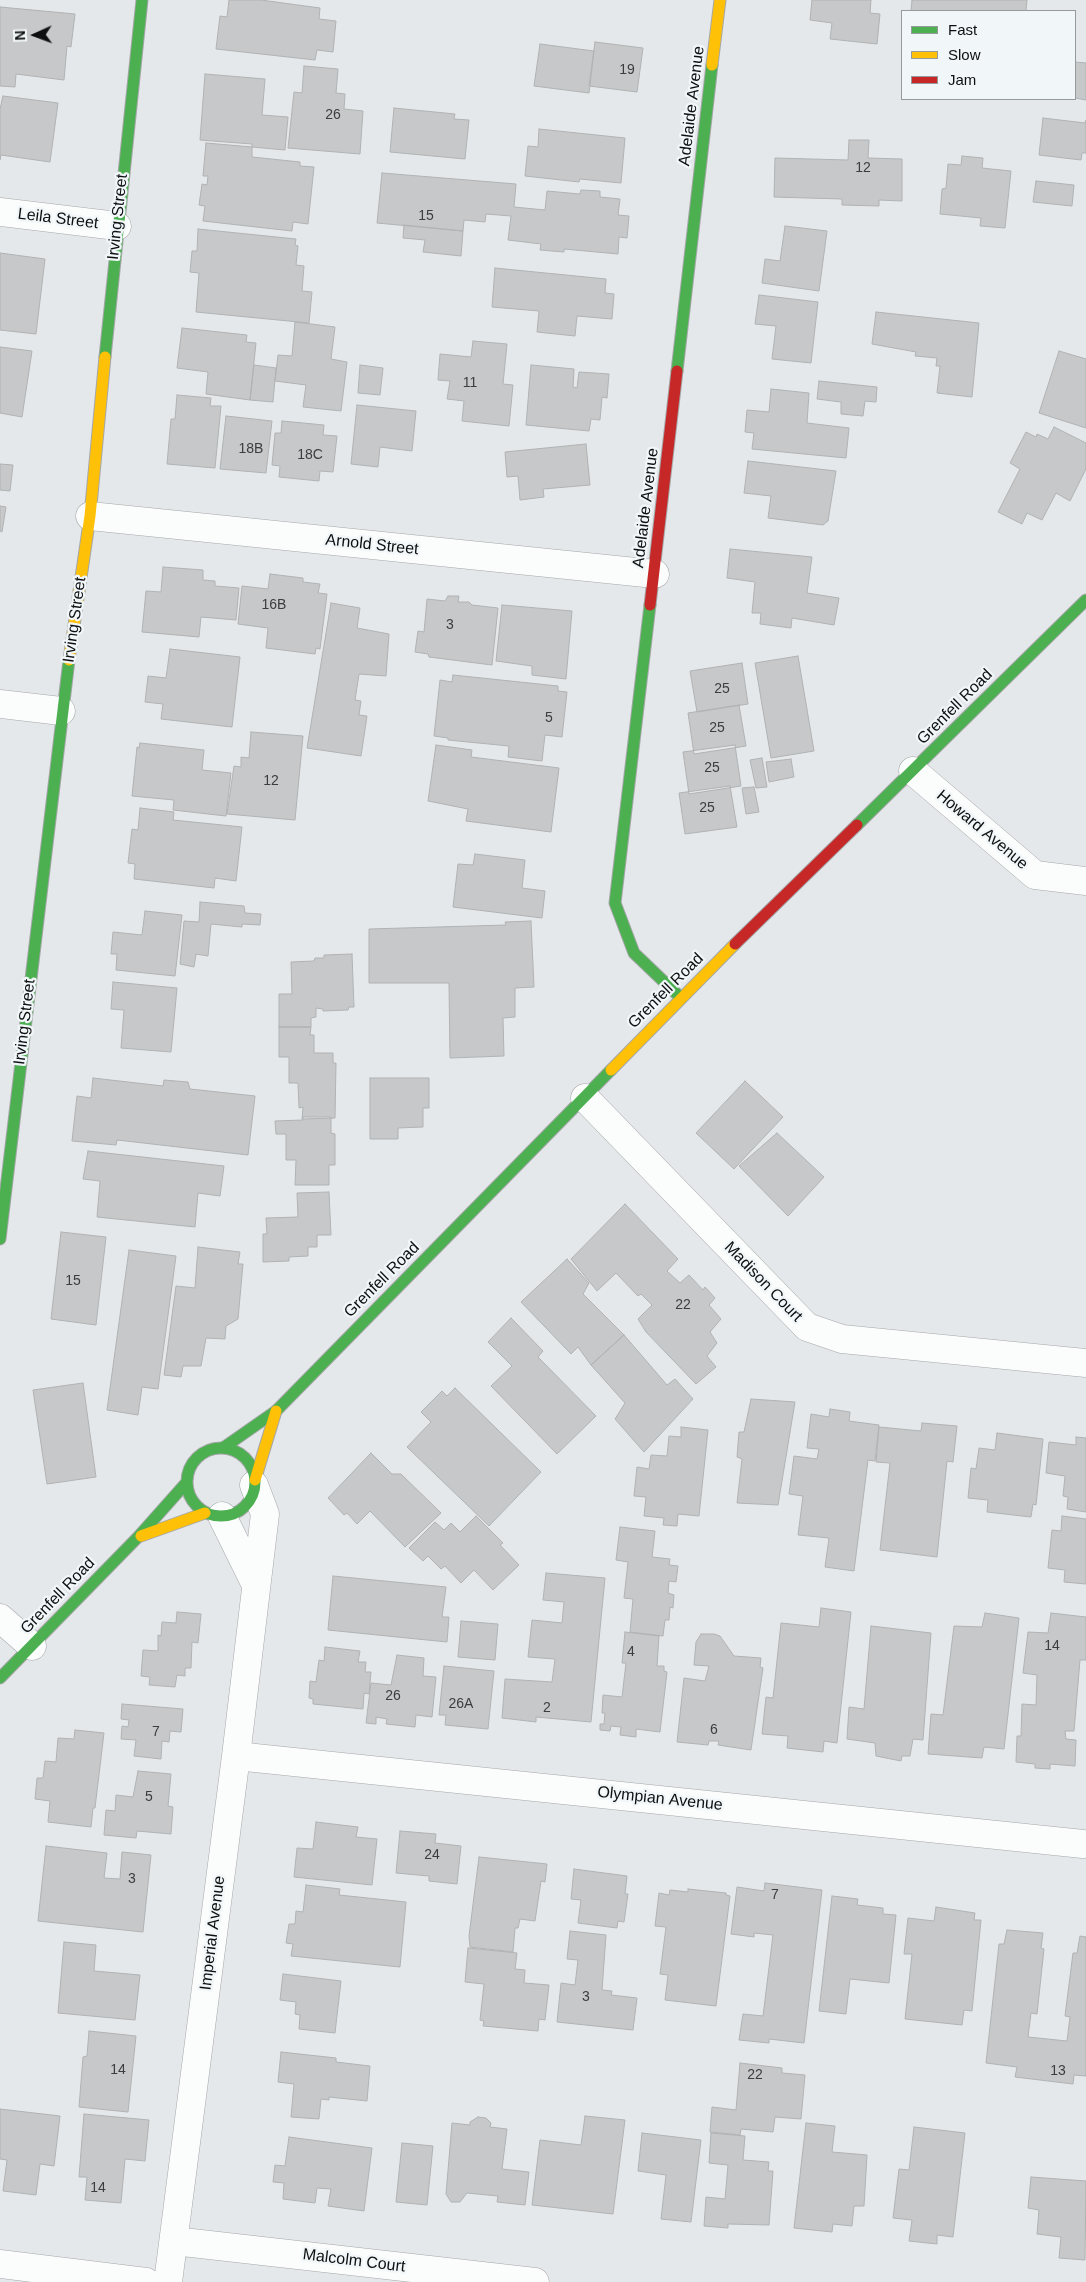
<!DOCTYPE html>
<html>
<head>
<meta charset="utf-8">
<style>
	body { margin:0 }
	#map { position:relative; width:1086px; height:2282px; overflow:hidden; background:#e5e8ea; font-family:Helvetica,sans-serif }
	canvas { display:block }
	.legend { position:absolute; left:901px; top:10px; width:175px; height:90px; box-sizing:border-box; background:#f1f6f8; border:1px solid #969a9b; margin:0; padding:6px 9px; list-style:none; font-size:15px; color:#0d0f10 }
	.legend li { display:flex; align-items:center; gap:10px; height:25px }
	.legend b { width:25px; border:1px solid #969a9b }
	.north { position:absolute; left:10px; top:10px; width:50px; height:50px; -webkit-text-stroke:4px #f1f6f8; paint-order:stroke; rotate:268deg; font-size:14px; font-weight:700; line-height:20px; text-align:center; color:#0d0f10 }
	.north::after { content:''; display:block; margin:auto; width:18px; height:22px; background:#0d0f10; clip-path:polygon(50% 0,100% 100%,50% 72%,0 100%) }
</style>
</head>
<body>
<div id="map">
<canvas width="1086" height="2282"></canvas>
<ul class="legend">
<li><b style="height:6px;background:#4caf50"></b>Fast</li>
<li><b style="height:6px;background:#ffc107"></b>Slow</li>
<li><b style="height:6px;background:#c62828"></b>Jam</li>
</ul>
<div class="north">N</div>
</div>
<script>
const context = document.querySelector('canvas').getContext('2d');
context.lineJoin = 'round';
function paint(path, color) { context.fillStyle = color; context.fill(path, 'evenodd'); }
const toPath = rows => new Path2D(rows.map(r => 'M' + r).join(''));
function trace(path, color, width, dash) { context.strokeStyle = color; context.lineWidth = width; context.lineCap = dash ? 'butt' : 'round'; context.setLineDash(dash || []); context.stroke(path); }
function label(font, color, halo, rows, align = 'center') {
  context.font = font + ' Helvetica,sans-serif'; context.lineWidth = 4.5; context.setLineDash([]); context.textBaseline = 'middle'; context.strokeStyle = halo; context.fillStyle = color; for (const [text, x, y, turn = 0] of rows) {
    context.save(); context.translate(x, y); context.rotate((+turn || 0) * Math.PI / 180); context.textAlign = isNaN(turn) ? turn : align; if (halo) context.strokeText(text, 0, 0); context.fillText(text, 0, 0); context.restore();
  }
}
const building = toPath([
	[229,0,261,0,320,8,319,19,336,21,333,52,317,50,315,60,216,49,220,16,227,17,229,0],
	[812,0,871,0,870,13,880,14,877,44,830,39,832,23,810,20,812,0],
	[912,0,1027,0,1026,11,911,11,912,0],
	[0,7,75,14,71,47,67,46,64,80,16,74,15,87,0,86,0,7],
	[595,42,643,48,637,92,589,86,595,42],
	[540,44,594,51,589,93,534,86,540,44],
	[1075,62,1086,63,1086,100,1075,98,1075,62],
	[304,66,338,69,336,93,345,94,344,109,363,111,360,154,288,148,294,92,302,93,304,66],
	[205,74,265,79,262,115,288,117,285,150,252,147,252,144,200,140,205,74],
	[3,96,58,103,50,162,1,155,0,160,0,109,3,96],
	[394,108,455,114,454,119,469,120,465,159,390,152,394,108],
	[1043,118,1085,123,1086,120,1086,153,1082,153,1081,160,1039,155,1043,118],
	[539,129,625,138,621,183,580,179,579,182,525,176,528,146,538,147,539,129],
	[849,140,869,140,868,158,902,159,902,201,879,200,879,206,842,205,842,199,774,197,775,158,848,160,849,140],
	[206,143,252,147,252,157,300,162,300,166,314,167,308,224,293,222,292,231,203,221,205,206,199,205,202,184,207,185,208,176,203,176,206,143],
	[962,156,983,158,982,168,1011,171,1005,228,980,226,981,218,940,214,942,189,946,188,948,164,961,165,962,156],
	[382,173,516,184,514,207,545,210,547,191,580,194,581,190,600,191,600,197,620,199,618,215,629,216,627,238,619,237,618,254,564,249,564,252,540,250,541,244,508,240,511,216,486,214,485,222,464,220,463,231,377,223,382,173],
	[1036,181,1074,185,1072,206,1033,202,1036,181],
	[404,225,463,231,461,256,423,252,425,240,403,238,404,225],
	[785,226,827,231,819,291,762,283,765,259,780,261,785,226],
	[198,229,296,239,295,245,298,246,296,265,304,266,302,291,312,292,309,323,196,312,199,273,190,272,192,251,197,251,198,229],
	[0,253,45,259,36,334,0,330,0,253],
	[495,268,606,279,605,293,614,294,612,319,577,316,575,336,537,332,539,311,492,307,495,268],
	[759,295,818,302,811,363,772,359,776,326,755,324,759,295],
	[876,312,979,323,972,397,937,393,940,366,936,366,937,358,915,356,916,352,872,344,876,312],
	[295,322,335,327,331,359,347,362,341,411,303,407,306,385,275,381,278,355,292,356,295,322],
	[182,328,247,335,246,342,256,343,250,400,206,394,208,372,177,368,182,328],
	[473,341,507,344,503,384,513,385,509,426,462,421,464,401,447,399,450,381,438,380,440,354,471,357,473,341],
	[0,347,32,351,22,417,0,413,0,347],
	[1059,351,1086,359,1086,428,1039,413,1059,351],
	[254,365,276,368,273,402,250,400,254,365],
	[360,365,383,368,380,395,358,393,360,365],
	[531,365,574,369,573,387,577,388,579,372,609,374,607,398,602,397,600,420,591,419,589,431,526,425,531,365],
	[819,381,877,387,876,402,865,401,863,416,841,414,841,402,817,399,819,381],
	[771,389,809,393,807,423,849,428,846,458,752,449,754,433,745,432,747,410,769,412,771,389],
	[177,395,211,398,210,406,221,406,215,468,167,464,171,419,175,419,177,395],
	[357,405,416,411,412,451,380,447,378,467,351,464,357,405],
	[226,416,272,421,266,473,220,469,226,416],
	[282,421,324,425,323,435,337,436,333,472,320,471,319,481,279,477,280,466,272,465,275,433,281,433,282,421],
	[1054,427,1086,443,1086,469,1070,501,1056,493,1042,520,1027,513,1022,524,998,512,1020,469,1010,463,1026,432,1036,437,1037,434,1048,439,1054,427],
	[586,444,590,485,543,489,544,497,520,500,518,476,507,477,505,452,586,444],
	[748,461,836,471,828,521,823,525,768,518,771,496,744,493,748,461],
	[0,464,13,465,10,491,0,490,0,464],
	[0,506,6,507,2,532,0,531,0,506],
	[730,549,812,557,807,593,839,598,834,625,792,618,791,628,760,624,761,613,752,613,755,582,727,578,730,549],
	[163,567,203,570,203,580,215,581,215,586,239,588,236,620,201,617,199,637,142,632,146,591,161,592,163,567],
	[270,574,303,578,303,582,320,584,318,593,327,594,320,649,316,648,315,654,266,648,268,628,238,624,242,586,268,589,270,574],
	[448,596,459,596,458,602,469,602,472,605,498,608,492,665,429,657,428,654,415,652,418,631,424,632,427,599,445,601,448,596],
	[331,603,360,608,357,628,389,634,386,676,359,674,355,700,361,701,359,715,367,716,361,756,307,748,331,603],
	[502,605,572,611,566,679,532,675,532,666,496,661,502,605],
	[170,649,240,657,232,727,161,719,163,704,145,702,148,676,166,678,170,649],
	[798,656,814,751,771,758,755,663,798,656],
	[742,663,748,704,697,712,690,671,742,663],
	[453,675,558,686,558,691,567,692,562,737,545,735,542,761,508,757,509,746,448,740,448,738,434,736,440,680,452,682,453,675],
	[739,705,746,746,694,754,688,713,739,705],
	[251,732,303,736,295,820,227,814,234,766,241,767,241,757,249,758,251,732],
	[140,743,204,750,202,770,231,773,226,816,173,810,174,800,132,796,137,747,139,748,140,743],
	[436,745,472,750,471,757,559,768,551,832,466,821,468,809,428,801,436,745],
	[735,745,741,786,689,794,683,752,735,745],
	[762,758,767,787,756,788,750,760,762,758],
	[791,759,794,777,769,782,766,762,791,759],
	[730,786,737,827,685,834,679,793,730,786],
	[754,787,759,812,746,814,742,788,754,787],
	[140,808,174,812,173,820,242,827,236,881,215,878,214,888,134,879,135,864,128,863,132,829,138,830,140,808],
	[475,854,525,860,522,888,545,891,542,918,453,907,458,864,473,865,475,854],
	[200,902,244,906,245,913,261,914,260,925,242,924,242,927,211,924,208,956,196,954,194,967,180,964,184,921,199,922,200,902],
	[145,911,182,915,175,976,116,970,117,954,111,954,113,932,142,935,145,911],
	[531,921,534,987,515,988,515,1017,503,1018,504,1056,450,1058,449,983,369,983,369,929,506,925,505,922,531,921],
	[352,954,354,1007,349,1007,348,1010,323,1011,323,1009,316,1008,316,1017,311,1018,311,1027,279,1027,279,994,292,994,291,962,314,961,315,958,324,958,324,955,352,954],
	[113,982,177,988,171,1052,121,1048,124,1010,111,1009,113,982],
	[279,1027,311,1027,310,1035,314,1035,314,1053,333,1053,333,1063,336,1063,335,1118,302,1119,303,1107,299,1108,298,1083,289,1083,289,1057,279,1057,279,1027],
	[93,1078,163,1086,164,1080,188,1082,190,1089,255,1096,248,1155,117,1140,116,1145,72,1141,77,1096,91,1098,93,1078],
	[370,1078,429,1078,429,1108,423,1108,423,1127,398,1128,398,1139,370,1139,370,1078],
	[745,1081,783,1117,734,1169,696,1133,745,1081],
	[303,1117,331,1117,331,1133,335,1134,335,1165,329,1165,329,1185,295,1185,296,1160,286,1160,286,1134,276,1134,275,1121,303,1120,303,1117],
	[777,1133,824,1177,788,1216,739,1166,777,1133],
	[88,1151,224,1166,220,1196,198,1193,195,1227,97,1217,100,1181,83,1179,88,1151],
	[329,1192,331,1235,317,1235,317,1247,308,1247,308,1256,289,1257,289,1261,263,1262,263,1234,267,1234,266,1218,298,1217,297,1193,329,1192],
	[625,1204,678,1259,667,1271,680,1283,689,1275,703,1290,705,1287,715,1298,709,1305,721,1319,710,1332,717,1343,707,1356,716,1367,696,1384,646,1332,638,1319,652,1305,641,1294,638,1296,616,1273,597,1291,571,1259,625,1204],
	[61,1232,106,1237,96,1325,51,1319,61,1232],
	[198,1247,240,1252,238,1264,243,1264,238,1319,226,1326,225,1339,206,1338,201,1366,183,1366,181,1377,164,1375,176,1286,195,1288,198,1247],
	[129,1250,176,1256,158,1389,142,1387,138,1415,107,1410,129,1250],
	[567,1259,589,1283,583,1294,624,1335,591,1365,578,1347,571,1354,521,1302,567,1259],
	[511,1318,543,1351,538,1357,596,1416,557,1454,491,1386,512,1366,488,1342,511,1318],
	[624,1335,667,1385,675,1379,693,1399,644,1452,615,1419,625,1403,591,1365,624,1335],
	[83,1383,96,1477,47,1484,33,1390,83,1383],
	[455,1388,541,1472,489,1526,407,1447,431,1422,421,1412,442,1391,447,1396,455,1388],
	[751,1399,795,1402,778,1505,737,1503,742,1459,737,1457,739,1432,744,1432,751,1399],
	[830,1409,850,1412,849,1421,879,1425,875,1461,868,1460,854,1571,825,1567,829,1538,798,1535,803,1496,789,1494,794,1456,817,1459,819,1449,807,1448,811,1414,829,1417,830,1409],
	[922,1423,957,1426,953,1462,947,1461,937,1557,880,1550,890,1463,876,1462,879,1427,921,1431,922,1423],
	[681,1427,708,1430,699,1516,678,1514,677,1526,663,1525,664,1518,644,1516,646,1497,634,1496,637,1467,649,1469,651,1455,667,1456,669,1436,681,1437,681,1427],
	[997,1433,1043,1439,1036,1505,1033,1504,1031,1517,987,1512,988,1500,968,1498,971,1468,976,1469,979,1448,995,1450,997,1433],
	[1076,1437,1086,1438,1086,1512,1067,1509,1068,1497,1063,1496,1065,1476,1046,1473,1049,1442,1076,1445,1076,1437],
	[371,1453,392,1474,401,1474,441,1513,405,1547,370,1511,357,1524,347,1513,344,1515,328,1498,371,1453],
	[476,1516,503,1543,500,1545,519,1565,493,1590,474,1570,461,1583,445,1566,441,1569,428,1556,423,1561,409,1548,435,1522,444,1530,451,1523,460,1532,476,1516],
	[1062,1516,1086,1519,1086,1584,1064,1582,1065,1570,1048,1568,1052,1530,1061,1531,1062,1516],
	[620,1527,655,1531,652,1557,670,1559,669,1565,678,1566,676,1582,669,1581,668,1593,674,1595,673,1608,670,1607,669,1620,665,1620,663,1636,630,1632,633,1599,624,1598,628,1562,616,1560,620,1527],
	[546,1573,605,1578,591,1722,536,1717,536,1722,502,1718,505,1679,552,1682,555,1659,528,1657,532,1620,562,1623,564,1602,543,1600,546,1573],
	[333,1576,446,1587,442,1617,449,1617,447,1642,328,1630,333,1576],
	[821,1608,851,1612,837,1743,824,1741,823,1752,787,1748,788,1736,762,1734,766,1697,773,1698,781,1623,819,1627,821,1608],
	[177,1612,201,1614,198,1643,192,1642,191,1668,185,1668,185,1676,177,1675,175,1687,149,1685,150,1677,141,1676,143,1650,158,1651,158,1635,161,1636,162,1622,176,1623,177,1612],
	[985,1613,1019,1618,1004,1749,984,1747,982,1758,928,1754,931,1714,943,1715,954,1626,982,1627,985,1613],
	[1051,1613,1086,1617,1086,1660,1080,1660,1074,1731,1065,1731,1066,1739,1076,1740,1075,1766,1050,1764,1050,1769,1035,1768,1035,1764,1016,1762,1017,1736,1021,1736,1022,1704,1036,1705,1037,1675,1023,1673,1028,1632,1048,1633,1051,1613],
	[461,1621,498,1624,495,1660,458,1657,461,1621],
	[871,1626,931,1633,923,1740,913,1739,910,1756,902,1756,901,1761,876,1756,875,1743,847,1739,849,1707,864,1709,871,1626],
	[625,1632,659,1636,657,1666,664,1666,664,1671,667,1672,660,1732,636,1729,636,1737,620,1735,621,1727,611,1726,610,1731,600,1730,600,1724,604,1724,605,1713,602,1713,603,1695,622,1697,626,1663,622,1663,625,1632],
	[701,1634,714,1634,720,1636,734,1656,761,1658,760,1667,763,1668,751,1750,718,1745,719,1741,709,1741,708,1745,677,1742,684,1678,705,1681,709,1666,694,1665,696,1642,701,1634],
	[325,1647,360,1651,358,1662,366,1662,365,1672,371,1672,369,1694,364,1693,363,1709,313,1704,313,1699,309,1698,310,1681,316,1682,319,1660,324,1661,325,1647],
	[397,1655,424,1658,423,1676,436,1677,432,1717,416,1715,415,1727,386,1724,387,1719,376,1717,376,1724,366,1723,371,1683,391,1685,397,1655],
	[444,1666,494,1671,488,1729,445,1725,446,1715,439,1715,444,1666],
	[122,1704,183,1709,181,1732,170,1731,169,1742,162,1741,161,1759,134,1756,136,1740,121,1739,122,1726,128,1727,129,1720,121,1719,122,1704],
	[75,1730,104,1733,95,1808,93,1808,91,1827,48,1822,50,1801,35,1799,37,1778,43,1778,45,1761,56,1762,58,1738,74,1739,75,1730],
	[138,1771,171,1774,168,1806,173,1807,171,1834,137,1831,136,1838,104,1835,106,1810,115,1811,116,1795,133,1797,138,1771],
	[316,1822,358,1827,356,1837,377,1839,372,1885,294,1877,297,1848,313,1849,316,1822],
	[400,1831,436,1834,435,1843,461,1846,457,1884,429,1881,429,1876,396,1873,400,1831],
	[46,1846,107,1853,104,1878,120,1879,122,1852,151,1855,143,1932,38,1921,46,1846],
	[479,1857,547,1864,545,1882,541,1881,535,1921,520,1919,518,1928,515,1928,513,1952,470,1947,469,1936,479,1857],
	[574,1869,627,1876,625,1894,628,1894,624,1922,618,1921,617,1928,578,1923,581,1900,571,1899,574,1869],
	[765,1883,822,1890,804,2043,769,2039,769,2043,739,2040,743,2014,763,2016,773,1935,754,1933,754,1937,731,1934,737,1887,764,1891,765,1883],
	[306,1885,340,1889,339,1895,406,1902,400,1967,291,1956,293,1944,286,1943,289,1924,295,1924,296,1911,303,1912,306,1885],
	[688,1889,726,1893,726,1895,730,1896,716,2006,665,2000,668,1975,660,1974,666,1927,655,1926,659,1893,669,1895,670,1890,688,1892,688,1889],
	[832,1896,858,1899,857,1905,883,1908,883,1914,896,1915,889,1983,850,1979,846,2014,819,2011,832,1896],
	[936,1907,975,1913,974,1920,981,1920,972,2011,964,2010,962,2025,905,2019,912,1954,904,1954,908,1918,934,1921,936,1907],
	[1007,1930,1043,1933,1041,1948,1044,1949,1037,2014,1031,2013,1028,2037,1067,2041,1070,2017,1065,2016,1073,1953,1077,1953,1080,1936,1086,1937,1086,2076,1074,2075,1073,2084,1015,2077,1017,2067,986,2063,999,1944,1004,1944,1007,1930],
	[570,1931,606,1935,602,1990,612,1991,611,1995,637,1998,633,2030,557,2022,561,1983,575,1985,578,1960,567,1959,570,1931],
	[64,1942,96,1945,94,1971,140,1975,135,2020,58,2013,64,1942],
	[468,1948,517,1953,515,1969,525,1970,524,1983,549,1985,545,2020,539,2019,538,2031,483,2026,484,2021,480,2020,484,1984,465,1982,468,1948],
	[283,1974,341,1981,335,2033,299,2029,300,2015,295,2014,296,2002,280,2000,283,1974],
	[89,2031,136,2036,128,2112,79,2107,83,2057,87,2056,89,2031],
	[281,2052,336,2058,336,2062,370,2066,367,2101,329,2097,329,2100,321,2099,319,2119,291,2117,294,2084,278,2082,281,2052],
	[740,2063,782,2068,782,2073,805,2075,801,2119,775,2117,773,2132,741,2129,740,2135,710,2132,712,2107,736,2110,740,2063],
	[0,2109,60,2116,54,2166,40,2164,36,2195,3,2191,7,2160,0,2159,0,2109],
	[84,2114,149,2120,145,2161,125,2159,121,2203,85,2200,87,2177,79,2177,84,2114],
	[585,2116,625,2120,613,2214,532,2205,540,2140,581,2145,585,2116],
	[478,2117,486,2118,491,2123,490,2127,507,2129,502,2169,529,2172,525,2205,497,2202,498,2196,467,2193,460,2202,451,2202,446,2194,452,2123,470,2125,470,2122,478,2117],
	[806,2123,835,2126,832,2152,867,2155,864,2206,854,2206,852,2226,833,2224,832,2232,794,2228,806,2123],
	[914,2127,965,2133,953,2237,937,2235,937,2244,909,2241,912,2220,893,2218,899,2169,909,2170,914,2127],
	[642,2133,701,2140,691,2222,661,2219,666,2175,638,2171,642,2133],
	[711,2133,745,2136,743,2160,769,2162,768,2171,773,2171,769,2225,728,2224,728,2228,704,2226,706,2197,725,2199,728,2165,709,2163,711,2133],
	[289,2137,372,2148,364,2211,328,2206,331,2189,317,2188,315,2203,283,2199,284,2183,273,2182,275,2165,285,2166,289,2137],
	[402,2143,433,2146,427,2205,396,2202,402,2143],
	[1031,2177,1086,2181,1085,2260,1059,2258,1061,2237,1037,2234,1039,2210,1028,2208,1031,2177]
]);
paint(building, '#c6c8c9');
trace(building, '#b0b2b3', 1);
const street = toPath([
	[0,212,117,226],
	[90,516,655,574],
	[0,704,61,711],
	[913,771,1035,875,1086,881],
	[585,1098,807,1327,842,1339,1086,1363],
	[222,1516,256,1585],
	[0,1618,32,1646],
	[236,1756,1083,1844],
	[174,2241,535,2282],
	[0,2264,146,2282],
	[168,2282,236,1756,265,1514,254,1485]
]);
const fast = toPath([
	[105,357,142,0],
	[677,371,712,65],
	[650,605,615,903,634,953,681,998],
	[857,825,1086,600],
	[0,1239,69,660],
	[223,1448,276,1411,611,1070],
	'187 1482a34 34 0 1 1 68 0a34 34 0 1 1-68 0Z',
	[0,1678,139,1536,187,1482]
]);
const slow = toPath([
	[712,65,720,0],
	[69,660,90,516,105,357],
	[611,1070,735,944],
	[255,1480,276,1411],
	[141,1536,205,1513]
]);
const jam = toPath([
	[650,605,677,371],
	[735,944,857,825]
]);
trace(street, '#a5a7a9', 29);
trace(fast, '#a5a7a9', 13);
trace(slow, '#a5a7a9', 13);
trace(jam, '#a5a7a9', 13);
trace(street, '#fbfcfc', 28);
trace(fast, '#4caf50', 11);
trace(slow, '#ffc107', 11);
trace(jam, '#c62828', 11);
label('14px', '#3b3d3e', null, [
	["19",627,70],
	["26",333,115],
	["12",863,168],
	["15",426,216],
	["11",470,383],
	["18B",251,449],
	["18C",310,455],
	["16B",274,605],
	["3",450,625],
	["25",722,689],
	["5",549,718],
	["25",717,728],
	["25",712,768],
	["12",271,781],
	["25",707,808],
	["15",73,1281],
	["22",683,1305],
	["14",1052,1646],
	["4",631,1652],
	["26",393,1696],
	["26A",461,1704],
	["2",547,1708],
	["6",714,1730],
	["7",156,1732],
	["5",149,1797],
	["24",432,1855],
	["3",132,1879],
	["7",775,1895],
	["3",586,1997],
	["14",118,2070],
	["13",1058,2071],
	["22",755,2075],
	["14",98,2188]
]);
label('16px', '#0d0f10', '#f1f6f8', [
	["Adelaide Avenue",692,106,-83],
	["Irving Street",118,217,-84],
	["Leila Street",58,219,7],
	["Adelaide Avenue",646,508,-83],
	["Arnold Street",372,545,6],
	["Irving Street",75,620,-82],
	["Grenfell Road",955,707,-45],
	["Howard Avenue",982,830,40],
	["Grenfell Road",666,991,-45],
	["Irving Street",25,1022,-83],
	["Grenfell Road",382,1280,-45],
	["Madison Court",763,1282,46],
	["Grenfell Road",58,1596,-46],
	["Olympian Avenue",660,1799,6],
	["Imperial Avenue",213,1933,-83],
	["Malcolm Court",354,2261,7]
]);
</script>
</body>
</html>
